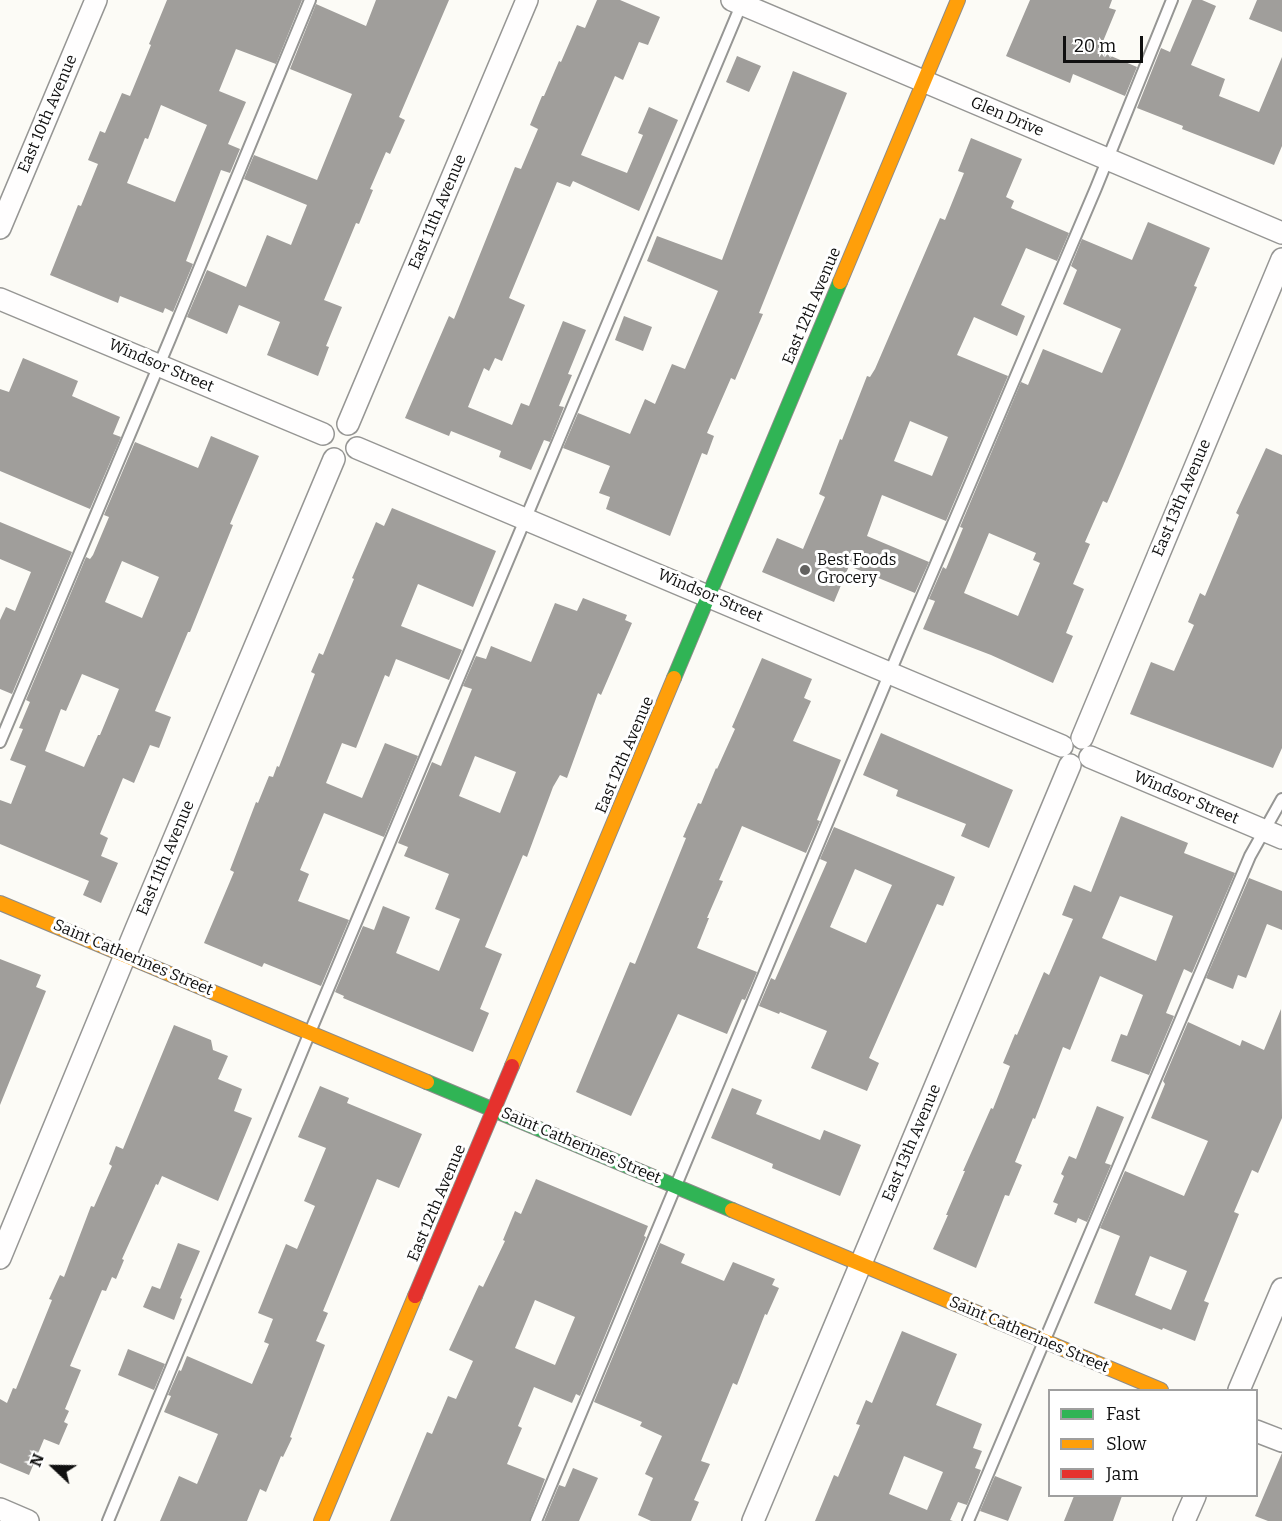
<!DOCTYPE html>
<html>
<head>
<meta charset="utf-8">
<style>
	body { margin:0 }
	#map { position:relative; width:1282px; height:1521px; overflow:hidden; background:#fcfbf6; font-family:Bitter,serif }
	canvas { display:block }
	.legend { position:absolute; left:1048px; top:1389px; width:210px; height:108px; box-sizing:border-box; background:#fff; border:2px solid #9f9f9f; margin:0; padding:8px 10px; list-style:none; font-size:18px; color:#101010 }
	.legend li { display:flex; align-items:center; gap:12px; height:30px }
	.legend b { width:30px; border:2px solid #9f9f9f }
	.north { position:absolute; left:24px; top:1437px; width:60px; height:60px; -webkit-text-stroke:4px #fff; paint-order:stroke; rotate:292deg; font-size:16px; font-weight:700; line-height:24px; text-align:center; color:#101010 }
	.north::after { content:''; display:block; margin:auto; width:21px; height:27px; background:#101010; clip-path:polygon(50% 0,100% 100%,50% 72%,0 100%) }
	.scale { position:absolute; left:1063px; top:36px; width:80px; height:27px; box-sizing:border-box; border:3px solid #101010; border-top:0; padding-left:8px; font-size:18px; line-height:21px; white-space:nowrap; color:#101010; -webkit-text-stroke:4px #fff; paint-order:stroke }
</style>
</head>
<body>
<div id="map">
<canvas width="1282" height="1521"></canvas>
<ul class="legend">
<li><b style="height:8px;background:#30b455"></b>Fast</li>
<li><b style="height:8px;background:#ff9f0a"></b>Slow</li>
<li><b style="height:8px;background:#e5322d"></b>Jam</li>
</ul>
<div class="north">N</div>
<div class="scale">20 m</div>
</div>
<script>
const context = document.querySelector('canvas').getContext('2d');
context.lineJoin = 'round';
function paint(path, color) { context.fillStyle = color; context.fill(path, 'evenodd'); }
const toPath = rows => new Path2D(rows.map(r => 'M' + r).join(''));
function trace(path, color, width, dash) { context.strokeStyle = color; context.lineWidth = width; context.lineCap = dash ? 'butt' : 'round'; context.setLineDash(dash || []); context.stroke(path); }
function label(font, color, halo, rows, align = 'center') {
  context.font = font + ' Bitter,serif'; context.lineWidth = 6; context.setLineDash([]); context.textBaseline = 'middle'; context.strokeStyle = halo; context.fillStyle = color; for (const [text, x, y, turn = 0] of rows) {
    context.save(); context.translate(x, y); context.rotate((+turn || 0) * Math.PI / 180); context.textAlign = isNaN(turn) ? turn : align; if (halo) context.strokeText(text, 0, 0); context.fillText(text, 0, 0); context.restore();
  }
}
paint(toPath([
	[167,0,302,0,276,64,236,49,219,91,246,102,228,144,240,149,230,173,221,170,186,261,193,264,173,312,165,308,163,313,120,296,118,303,50,275,78,205,81,206,98,164,88,160,100,131,105,133,122,93,130,96,151,45,149,44],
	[161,105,207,125,175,202,127,183,145,138,148,139],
	[376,0,449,0,399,117,405,120,390,154,386,152,370,189,373,190,359,224,356,223,324,300,342,307,326,346,329,347,318,376,267,355,280,322,239,305,227,334,187,317,207,270,246,287,267,235,291,245,307,205,244,179,254,155,317,180,352,94,290,69,316,4,366,26],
	[597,0,620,0,660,17,648,45,639,42,623,80,615,76,581,155,627,173,643,135,638,133,649,107,678,120,639,211,573,181,570,187,557,182,509,298,525,305,502,361,495,358,489,371,484,368,468,407,512,425,521,403,529,406,563,321,586,330,568,374,572,375,559,406,564,407,550,442,544,440,531,470,499,457,501,451,451,431,449,436,405,418,449,316,454,319,515,167,521,169,538,129,530,125,542,96,544,96,559,61,561,62,577,25,585,28],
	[1030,0,1112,0,1109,8,1116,10,1099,51,1137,67,1125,96,1073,74,1070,83,1006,56],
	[1192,0,1202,0,1216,6,1191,65,1225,79,1219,96,1259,112,1282,57,1282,146,1274,165,1182,129,1183,126,1137,108,1161,48,1170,52],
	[1257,0,1282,0,1282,32,1249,19],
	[737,56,761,66,749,92,726,82],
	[793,71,847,93,759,313,763,314,735,380,731,378,707,433,714,436,707,455,702,453,670,536,606,509,610,497,599,493,610,466,563,448,578,413,630,434,645,399,655,404,672,364,685,369,718,291,647,261,657,236,722,260],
	[971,138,1022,159,1006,197,1014,201,1011,208,1069,233,1057,261,1026,248,1001,305,1025,316,1017,336,974,317,957,355,1008,376,946,521,882,495,867,536,929,562,915,593,849,566,834,602,762,572,777,538,803,549,825,497,819,494,840,439,842,440,867,376,870,377,875,369,940,218,945,220,964,173,958,171],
	[910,421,948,437,932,476,894,461],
	[1148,222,1210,248,1194,286,1197,287,1123,466,1107,503,1103,501,1085,542,1090,544,1073,584,1084,589,1066,633,1073,636,1053,683,991,655,923,629,935,601,929,599,943,567,946,569,963,528,960,527,1021,382,1028,385,1043,349,1102,373,1121,329,1063,304,1077,270,1071,266,1082,239,1132,260],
	[989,533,1036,553,1033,560,1040,563,1018,616,964,593],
	[624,316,652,327,643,351,615,340],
	[23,358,78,381,72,396,120,417,113,434,121,437,90,509,0,471,0,389,9,392],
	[211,436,259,456,230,524,233,525,190,632,188,632,155,711,171,717,159,748,150,745,134,783,123,778,100,834,108,838,101,856,118,863,101,903,83,895,89,881,0,844,0,800,11,804,26,766,10,760,23,729,19,728,30,702,26,700,86,557,90,559,93,555,109,517,104,515,135,442,198,468],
	[122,561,159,577,142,618,105,602],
	[82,674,119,689,100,735,98,735,84,767,45,751,61,709,66,711],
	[1266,448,1282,455,1282,748,1273,768,1130,714,1151,662,1174,671,1194,625,1188,622,1200,593,1205,596,1239,515,1236,513],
	[392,508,496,551,473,607,418,584,401,626,462,650,449,680,396,659,389,677,385,675,356,748,342,743,326,783,362,798,385,743,418,756,384,837,324,813,300,870,309,874,298,901,349,920,321,986,264,963,262,967,204,943,234,872,230,870,256,802,258,803,269,776,273,777,277,766,279,767,315,674,311,672,319,653,323,655,354,579,352,578,376,522,384,526],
	[0,522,72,552,12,694,0,689,0,620,6,607,15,611,31,572,0,559],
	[583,598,627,615,625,620,632,623,601,695,598,693,567,778,560,775,553,787,527,857,523,855,485,947,502,954,480,1009,489,1013,473,1052,343,998,344,996,335,992,363,926,374,930,383,906,410,917,396,953,439,971,460,919,435,909,449,874,404,856,408,847,398,843,432,762,441,766,472,689,463,686,476,656,486,659,491,646,531,662,555,603,577,611],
	[475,756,516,772,500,813,459,796],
	[762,658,812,679,804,698,811,701,793,741,841,760,817,820,820,821,806,853,742,826,719,880,723,881,707,918,709,918,697,948,757,972,745,1000,742,999,727,1034,678,1014,631,1116,576,1092,630,962,635,964,686,838,683,837,698,803,701,804,716,768,717,769,735,729,732,727],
	[881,733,1013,790,989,848,961,836,966,824,896,796,898,790,863,775],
	[1121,816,1188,843,1184,853,1235,873,1192,973,1184,969,1166,1013,1174,1016,1149,1075,1111,1061,1121,1034,1127,1036,1143,995,1100,976,1070,1050,1063,1047,1035,1119,1033,1118,1015,1162,1022,1165,1009,1196,1005,1195,976,1268,933,1249,948,1215,946,1215,965,1171,963,1171,991,1108,993,1109,1010,1066,1003,1063,1015,1034,1017,1035,1044,972,1049,975,1073,919,1062,915,1074,885,1091,892],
	[1120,896,1173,916,1156,961,1102,938],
	[834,827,955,877,943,906,937,904,869,1058,879,1063,867,1091,811,1068,827,1031,780,1012,779,1014,759,1006,771,978,775,980,827,862,820,859],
	[855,869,892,885,866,943,830,927],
	[1249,878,1282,891,1282,930,1267,924,1246,978,1238,975,1233,989,1206,978],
	[0,959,41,975,36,987,46,991,0,1105],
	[1281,1009,1282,1118,1258,1173,1252,1170,1234,1212,1239,1214,1204,1301,1209,1303,1195,1341,1163,1328,1162,1330,1094,1303,1120,1236,1100,1228,1125,1171,1184,1196,1208,1141,1151,1118,1165,1084,1163,1081,1188,1022,1240,1046,1242,1040,1264,1050],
	[1150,1256,1187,1271,1171,1310,1135,1295],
	[174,1025,211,1040,213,1050,228,1056,218,1079,242,1089,234,1111,252,1118,218,1201,162,1176,158,1185,156,1184,122,1259,124,1260,116,1279,112,1277,106,1291,102,1290,70,1366,81,1370,65,1409,69,1411,64,1422,68,1424,59,1445,44,1439,29,1475,0,1463,0,1399,7,1403,13,1388,16,1389,52,1300,49,1299,60,1275,64,1277,91,1206,94,1207,112,1166,109,1164,116,1146,123,1149],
	[320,1086,349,1098,347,1103,422,1134,399,1188,377,1179,323,1311,328,1313,316,1341,325,1345,290,1437,292,1438,283,1457,281,1456,266,1492,260,1489,247,1521,160,1521,179,1476,197,1484,218,1434,164,1412,171,1396,168,1395,179,1370,181,1371,187,1356,252,1384,269,1344,264,1342,273,1319,258,1313,286,1244,297,1249,315,1206,304,1201,326,1148,298,1137],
	[732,1088,762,1100,756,1114,820,1140,824,1130,861,1145,840,1196,772,1168,773,1164,711,1138],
	[1097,1106,1124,1117,1105,1163,1111,1165,1087,1222,1078,1218,1076,1223,1054,1214,1058,1204,1053,1202,1064,1176,1061,1174,1069,1156,1076,1159],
	[536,1179,648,1226,644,1236,646,1237,580,1396,576,1394,572,1403,534,1387,518,1426,522,1428,507,1464,545,1479,529,1521,390,1521,427,1432,432,1434,448,1396,456,1399,473,1361,449,1350,479,1285,483,1287,505,1241,503,1240,515,1211,521,1214],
	[535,1300,575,1317,555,1365,515,1348],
	[178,1243,200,1251,180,1298,182,1299,174,1320,143,1307,152,1286,160,1289],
	[660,1243,685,1254,681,1263,724,1281,733,1262,775,1279,772,1285,779,1288,767,1315,765,1314,737,1385,733,1383,701,1461,710,1464,694,1500,699,1502,691,1521,651,1521,638,1515,653,1478,645,1474,662,1436,640,1426,642,1422,594,1402],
	[902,1331,957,1354,936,1405,982,1424,973,1448,982,1451,975,1468,981,1470,967,1505,958,1502,950,1520,953,1521,815,1521,834,1475,838,1477,860,1425,856,1424,866,1400,872,1403],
	[904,1456,943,1472,927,1510,889,1494],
	[128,1349,165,1364,154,1390,118,1375],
	[1282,1453,1282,1521,1268,1521,1255,1516],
	[573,1468,598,1478,579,1521,544,1521,559,1485,565,1487],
	[995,1476,1022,1487,1008,1521,980,1511],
	[1074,1496,1122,1496,1113,1521,1064,1521]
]), '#a09e9b');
const lane = toPath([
	[0,742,170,339,310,0],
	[108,1521,310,1032,742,3],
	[536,1521,901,646,1096,188,1172,0],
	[968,1521,1250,856,1282,799]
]);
const street = toPath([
	[732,0,1282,233],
	[0,228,96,0],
	[0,299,323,434],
	[348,424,527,0],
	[357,448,1062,746],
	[1082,738,1282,259],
	[1090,757,1282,838],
	[0,1258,136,929,334,459],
	[1239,1390,1282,1289],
	[1256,1431,1282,1441],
	[0,1509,28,1521],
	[753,1521,1070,765],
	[1184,1521,1195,1496]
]);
const fast = toPath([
	[674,678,840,282],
	[427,1082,732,1210]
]);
const slow = toPath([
	[840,282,958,0],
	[0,903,427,1082],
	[512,1066,674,678],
	[732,1210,1161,1390],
	[321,1521,415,1296]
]);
const jam = toPath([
	[415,1296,512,1066]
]);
trace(lane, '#969694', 14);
trace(street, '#969694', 24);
trace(fast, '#8d8c8a', 16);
trace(slow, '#8d8c8a', 16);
trace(jam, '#8d8c8a', 16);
trace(lane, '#fffefe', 10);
trace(street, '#fffefe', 21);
trace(fast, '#30b455', 14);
trace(slow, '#ff9f0a', 14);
trace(jam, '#e5322d', 14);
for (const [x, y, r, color] of [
	[805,570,6,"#636260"]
]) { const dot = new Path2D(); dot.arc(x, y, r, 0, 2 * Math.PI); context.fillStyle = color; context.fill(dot); trace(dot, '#fff', 2); }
label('16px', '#101010', '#fff', [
	["East 10th Avenue",48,114,-67],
	["Glen Drive",1007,117,23],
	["East 11th Avenue",438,212,-67],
	["East 12th Avenue",812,306,-67],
	["Windsor Street",161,366,23],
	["East 13th Avenue",1182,498,-67],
	["Windsor Street",710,596,23],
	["East 12th Avenue",625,755,-67],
	["Windsor Street",1186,798,23],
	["East 11th Avenue",166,858,-67],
	["Saint Catherines Street",133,958,23],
	["East 13th Avenue",912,1143,-67],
	["Saint Catherines Street",581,1146,23],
	["East 12th Avenue",437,1203,-67],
	["Saint Catherines Street",1029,1335,23]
]);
label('16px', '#101010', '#fff', [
	["Best Foods",817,561],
	["Grocery",817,579]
], 'left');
</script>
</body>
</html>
